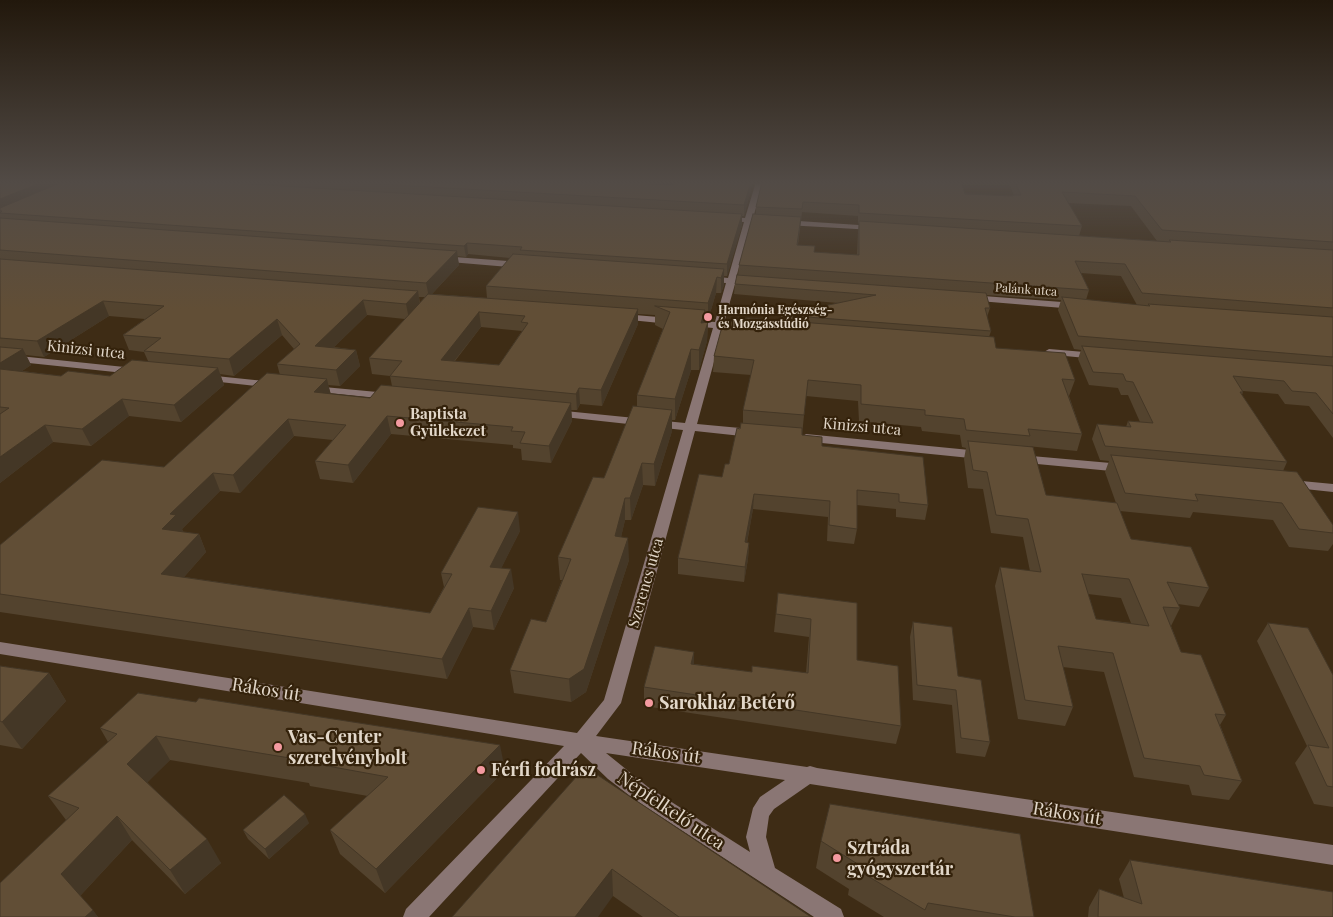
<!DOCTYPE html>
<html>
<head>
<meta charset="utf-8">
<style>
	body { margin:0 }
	canvas { display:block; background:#3e2c15 }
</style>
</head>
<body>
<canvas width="1333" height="917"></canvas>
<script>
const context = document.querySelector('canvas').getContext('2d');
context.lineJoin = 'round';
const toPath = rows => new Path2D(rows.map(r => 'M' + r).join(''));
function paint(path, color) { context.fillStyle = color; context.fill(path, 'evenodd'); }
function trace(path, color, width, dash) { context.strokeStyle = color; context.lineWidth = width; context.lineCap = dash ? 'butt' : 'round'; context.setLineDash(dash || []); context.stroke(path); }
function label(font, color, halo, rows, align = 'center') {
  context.font = font + ' "Playfair Display",serif'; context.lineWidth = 4.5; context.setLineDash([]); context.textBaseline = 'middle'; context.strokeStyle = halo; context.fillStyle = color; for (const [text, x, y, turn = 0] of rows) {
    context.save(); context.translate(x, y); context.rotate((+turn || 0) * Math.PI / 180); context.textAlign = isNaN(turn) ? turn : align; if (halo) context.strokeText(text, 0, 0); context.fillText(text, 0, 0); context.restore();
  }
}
paint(toPath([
	[756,182,763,182,753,218,874,226,878,228,874,230,751,223,736,278,750,279,755,282,750,285,735,284,724,323,737,324,742,327,737,330,723,329,697,424,751,429,757,433,751,437,695,431,621,703,596,736,807,767,810,766,817,768,1333,845,1333,865,810,784,774,809,769,816,766,837,775,868,841,909,844,917,814,917,634,799,608,779,581,753,429,917,403,917,406,909,564,746,0,654,0,642,577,733,604,700,683,430,555,416,549,413,555,410,685,423,713,328,693,326,688,323,693,320,715,322,726,283,708,282,704,279,708,276,728,278,744,222,727,221,723,219,727,217,745,218,756,182],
	[606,753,785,780,760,797,753,808,746,837,750,852,648,787,606,753],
	[441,256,521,262,525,265,521,268,438,261,438,257,441,256],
	[970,295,1075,303,1080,306,1075,309,967,300,965,298,970,295],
	[623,314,670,318,675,321,670,324,620,319,618,317,623,314],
	[1049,349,1096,353,1101,356,1096,359,1045,354,1044,352,1049,349],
	[0,354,134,368,139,371,134,374,0,360,0,354],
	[206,375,274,382,280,385,274,388,202,380,201,378,206,375],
	[313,386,388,393,394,396,388,399,309,391,307,389,313,386],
	[806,434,980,451,986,455,980,459,802,441,800,438,806,434],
	[1020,455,1122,464,1128,468,1122,472,1016,462,1014,459,1016,456,1020,455],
	[1291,480,1333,484,1333,492,1286,487,1284,484,1291,480]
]), '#8a7674');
paint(toPath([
	[0,182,607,182,673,185,674,182,753,182,744,216,742,216,742,225,727,276,724,276,724,285,721,293,716,293,708,320,705,319,705,322,708,322,707,341,699,370,691,370,675,420,672,420,672,431,655,486,643,485,631,520,625,520,621,537,629,560,586,692,571,702,514,693,510,670,546,622,562,580,560,580,558,557,604,478,637,407,637,395,663,329,655,325,655,315,638,314,638,324,602,406,580,404,577,410,571,410,572,421,551,463,522,460,521,449,513,448,513,445,391,434,353,483,320,479,315,461,333,440,294,436,240,493,220,491,182,529,183,532,199,534,206,552,184,577,430,613,444,587,441,573,520,531,501,568,514,588,494,630,473,627,447,679,0,612,0,545,164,467,280,375,277,364,294,349,282,335,234,376,220,374,224,385,181,422,129,416,91,446,53,442,0,483],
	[468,254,510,258,486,286,487,298,432,294,459,265,457,256,466,257],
	[419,297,425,297,420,303],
	[367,315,405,319,369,358,372,374,390,376,392,386,370,398,331,394,328,385,340,386,360,366,356,350,334,347],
	[109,316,145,319,123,335,129,350,144,352,148,361,110,376,61,376,22,371,31,365,26,355,44,357],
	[481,327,522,331,499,365,455,361],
	[762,182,1012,196,1013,195,1014,195,1008,182,1333,182,1333,438,1309,406,1285,404,1278,394,1243,391,1243,392,1242,395,1287,462,1283,471,1333,525,1333,544,1328,551,1289,547,1273,520,1193,512,1190,518,1120,511,1131,539,1209,588,1199,607,1178,604,1180,608,1171,626,1181,652,1226,715,1220,725,1242,781,1229,800,1192,795,1189,785,1134,777,1104,672,1063,667,1073,707,1065,726,1018,719,995,586,1000,567,1030,571,1023,537,991,533,983,489,968,488,964,459,966,448,962,447,960,435,922,431,921,427,859,421,858,401,806,396,802,435,928,505,925,520,896,517,896,509,857,505,857,529,854,544,827,541,828,517,753,509,747,543,749,543,748,559,744,582,678,574,678,558,729,464,740,429,743,423,743,410,751,375,713,372,714,356,781,320,781,315,838,303,734,294,735,284,738,276,739,265,756,214,756,207],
	[1068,203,1131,206,1157,241,1079,236,1082,226],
	[802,212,858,216,858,223,859,224,858,232,857,255,814,252,798,245],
	[1081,273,1121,276,1137,305,1086,300,1089,290],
	[986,295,1061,300,1058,310,1074,349,1081,350,1078,359,1089,385,1118,388,1121,395,1128,395,1140,422,1128,421,1126,427,1097,424,1092,439,1100,460,1109,461,1105,472,1116,503,1046,495,1027,447,1027,446,1077,451,1082,434,1069,396,1075,380,996,348,989,337,991,331,987,317,990,308],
	[1088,594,1121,598,1131,623,1096,619],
	[778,593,857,603,857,660,901,726,896,744,644,706,644,687,694,652,694,664,752,672,806,673,809,637,774,632],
	[913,622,958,676,990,742,985,757,956,753,952,705,913,700,910,637],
	[1268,623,1333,675,1333,807,1314,804,1295,763,1307,746,1257,641],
	[0,666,49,673,66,701,22,749,0,745],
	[100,728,505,770,385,893,340,854,330,830,368,796,310,786,309,783,170,760,147,782,221,863,185,894,132,840,80,896,98,917,0,917,66,820,48,796,108,742],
	[577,776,811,917,643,917,613,896],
	[309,823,269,859,248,839,243,830],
	[821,841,1034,917,884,917,848,895,849,889,816,868],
	[1130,860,1333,917,1088,917,1089,907,1099,889,1124,898,1119,879]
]), '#53432e');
paint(toPath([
	[43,182,70,182,0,211,0,199],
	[751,182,753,182,744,216,744,205],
	[742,214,742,225,727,276,727,264],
	[467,243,468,254,466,257,464,246],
	[457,251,459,265,429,297,426,283],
	[724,269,724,285,721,293,721,278],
	[717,277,716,293,708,320,708,303],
	[418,291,420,306,409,319,406,304],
	[363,300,367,315,319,362,315,346],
	[103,301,109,316,44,357,37,341],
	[638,309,638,324,602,406,601,390],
	[705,310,705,329,701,323],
	[479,312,481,327,443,375,441,360],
	[277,319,282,335,234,376,229,359],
	[708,322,707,341,699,370,699,350],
	[23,349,31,365,1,385,0,383,0,363],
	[691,349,691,370,675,420,675,399],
	[356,350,360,366,340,386,336,370],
	[218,368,224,385,181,422,174,405],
	[327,379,331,396,314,392],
	[579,388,580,404,577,410,576,394],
	[122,399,129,416,91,446,82,429],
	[571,403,572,421,551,463,549,446],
	[672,410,672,431,655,486,654,464],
	[387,416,391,434,353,483,348,465],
	[288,419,294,436,240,493,233,475],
	[45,425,53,442,0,483,0,457],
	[642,463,643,485,631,520,630,498],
	[213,473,220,491,182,529,184,533,162,529,170,514],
	[754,494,753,509,744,558,745,542],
	[625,498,625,520,616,559,615,536],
	[518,512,520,531,493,585,490,567],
	[199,534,206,552,170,593,161,574],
	[628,538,629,560,586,692,571,702,569,679],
	[749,543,748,559,744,582,745,567],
	[511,569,514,588,494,630,491,611],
	[469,608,473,627,447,679,442,659],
	[694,652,694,670,691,664],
	[49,673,66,701,22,749,2,722],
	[156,736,170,760,142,788,127,764],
	[500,745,505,770,385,893,376,869],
	[305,814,309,823,269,859,265,849],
	[117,816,132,840,79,897,61,874],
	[207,839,221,863,185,894,170,870],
	[612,869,613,896,598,917,575,917],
	[93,910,98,917,85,917]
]), '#443726');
const building = toPath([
	[0,182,43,182,0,199,0,182],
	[62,182,217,182,742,214,727,264,520,250,522,247,467,243,464,246,0,213,2,211,0,211,0,208,62,182],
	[342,182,608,182,673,185,674,182,751,182,744,205,342,182],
	[762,182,961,182,965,194,1013,196,1013,195,1021,195,1015,182,1333,182,1333,242,1162,230,1135,196,1062,192,1082,226,859,213,859,205,822,203,803,202,802,209,756,207,762,182],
	[753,214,801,217,797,245,815,246,814,252,859,255,859,221,1171,242,1169,240,1333,250,1333,308,1142,293,1125,264,1075,261,1089,290,739,265,753,214],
	[0,218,457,251,426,283,0,250,0,218],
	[513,254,724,269,721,278,717,277,708,303,486,286,513,254],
	[0,259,418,291,406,304,363,300,315,346,356,350,336,370,277,364,300,344,277,319,229,359,144,351,161,338,123,335,164,306,103,301,37,341,0,338,0,259],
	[737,275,986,293,990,308,985,308,991,331,781,315,876,295,735,284,737,275],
	[428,294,638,309,601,390,579,388,576,394,390,376,402,361,369,358,428,294],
	[479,312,525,316,521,322,528,323,499,365,441,360,479,312],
	[1062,297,1150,306,1148,304,1333,317,1333,357,1078,336,1062,297],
	[655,306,705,310,701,323,708,322,699,350,691,349,675,399,637,395,670,312,655,306],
	[748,318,994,337,996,348,1065,353,1075,380,1062,379,1082,434,1028,429,1030,436,966,430,964,419,925,415,925,410,861,404,861,385,808,380,804,415,743,410,754,360,714,356,723,323,748,318],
	[1082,346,1333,366,1333,414,1316,393,1292,391,1284,381,1233,376,1243,392,1240,392,1287,462,1105,446,1097,424,1131,427,1128,421,1153,423,1133,382,1126,381,1123,374,1093,372,1082,346],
	[0,347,23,349,0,363,0,347],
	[132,360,218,368,174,405,122,399,82,429,45,425,0,457,0,414,9,408,0,407,0,369,61,376,68,371,110,376,132,360],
	[267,373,327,379,314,392,370,398,381,385,571,403,549,446,520,443,525,432,511,431,513,427,387,416,348,465,315,461,346,425,288,419,233,475,213,473,170,514,176,515,162,529,199,534,161,574,430,613,452,574,441,573,478,507,518,512,490,567,511,569,491,611,469,608,442,659,0,594,0,545,102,460,164,467,267,373],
	[633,406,672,410,654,464,642,463,630,498,625,498,615,536,628,538,584,669,569,679,510,670,531,619,546,622,571,559,558,557,593,477,604,478,633,406],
	[741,423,802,428,802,435,822,437,822,446,923,457,928,505,899,502,899,494,857,490,857,529,829,525,830,501,754,494,745,542,749,543,745,567,678,558,699,474,722,477,725,464,729,464,737,428,740,429,741,423],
	[968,441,1033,447,1046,495,1117,503,1131,539,1191,547,1209,588,1167,582,1180,608,1163,607,1181,652,1201,655,1226,715,1215,714,1242,781,1204,775,1200,766,1144,758,1113,653,1058,646,1073,707,1025,700,1000,567,1041,572,1028,519,996,515,987,472,973,470,968,441],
	[1082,574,1129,579,1149,626,1096,619,1082,574],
	[1111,455,1297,472,1333,525,1333,533,1299,529,1282,503,1195,494,1198,501,1125,493,1111,455],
	[778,593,857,603,857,660,898,666,901,726,644,687,655,646,694,652,691,664,752,672,752,666,808,673,811,619,776,614,778,593],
	[913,622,952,627,958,676,981,680,990,742,961,738,956,690,917,685,913,622],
	[1268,623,1308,628,1333,675,1333,787,1327,786,1308,745,1329,748,1268,623],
	[0,666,49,673,2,722,0,721,0,666],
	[138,693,196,702,199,698,500,745,376,869,330,830,388,777,300,761,302,760,156,736,127,764,207,839,170,870,117,816,61,874,93,910,85,917,0,917,0,883,79,808,48,796,117,734,100,728,138,693],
	[596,774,811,917,679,917,612,869,575,917,452,917,577,776,596,774],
	[284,795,305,814,265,849,243,830,284,795],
	[830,804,1020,834,1034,917,1015,917,928,903,925,910,854,868,856,863,821,841,830,804],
	[1130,860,1333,892,1333,917,1098,917,1099,889,1142,904,1130,860]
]);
paint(building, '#614e36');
trace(building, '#443726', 1);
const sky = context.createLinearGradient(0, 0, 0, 310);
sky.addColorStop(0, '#22180c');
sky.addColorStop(0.59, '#524b46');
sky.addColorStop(1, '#524b4600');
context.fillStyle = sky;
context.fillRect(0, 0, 1333, 310);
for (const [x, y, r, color] of [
	[708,317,5,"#f49aa0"],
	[400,423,5,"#f49aa0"],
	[649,703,5,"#f49aa0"],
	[278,747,5,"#f49aa0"],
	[481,770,5,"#f49aa0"],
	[837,858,5,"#f49aa0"]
]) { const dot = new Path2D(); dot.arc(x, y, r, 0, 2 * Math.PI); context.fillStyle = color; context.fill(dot); trace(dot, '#34220b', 2); }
label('12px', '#e2d7c9', '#34220b', [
	["Palánk utca",1026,290,4]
]);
label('bold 12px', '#e2d7c9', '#34220b', [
	["Harmónia Egészség-",718,310],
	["és Mozgásstúdió",718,324]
], 'left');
label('15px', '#e2d7c9', '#34220b', [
	["Kinizsi utca",86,350,6],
	["Kinizsi utca",862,427,5],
	["Szerencs utca",646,583,-74]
]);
label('bold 15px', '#e2d7c9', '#34220b', [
	["Baptista",410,414],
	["Gyülekezet",410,431]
], 'left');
label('18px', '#e2d7c9', '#34220b', [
	["Rákos út",266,690,9],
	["Rákos út",666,753,8],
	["Népfelkelő utca",671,811,34],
	["Rákos út",1067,814,9]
]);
label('bold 18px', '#e2d7c9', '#34220b', [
	["Sarokház Betérő",659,703],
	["Vas-Center",288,737],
	["szerelvénybolt",288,758],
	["Férfi fodrász",491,770],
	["Sztráda",847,848],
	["gyógyszertár",847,869]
], 'left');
</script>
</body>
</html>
